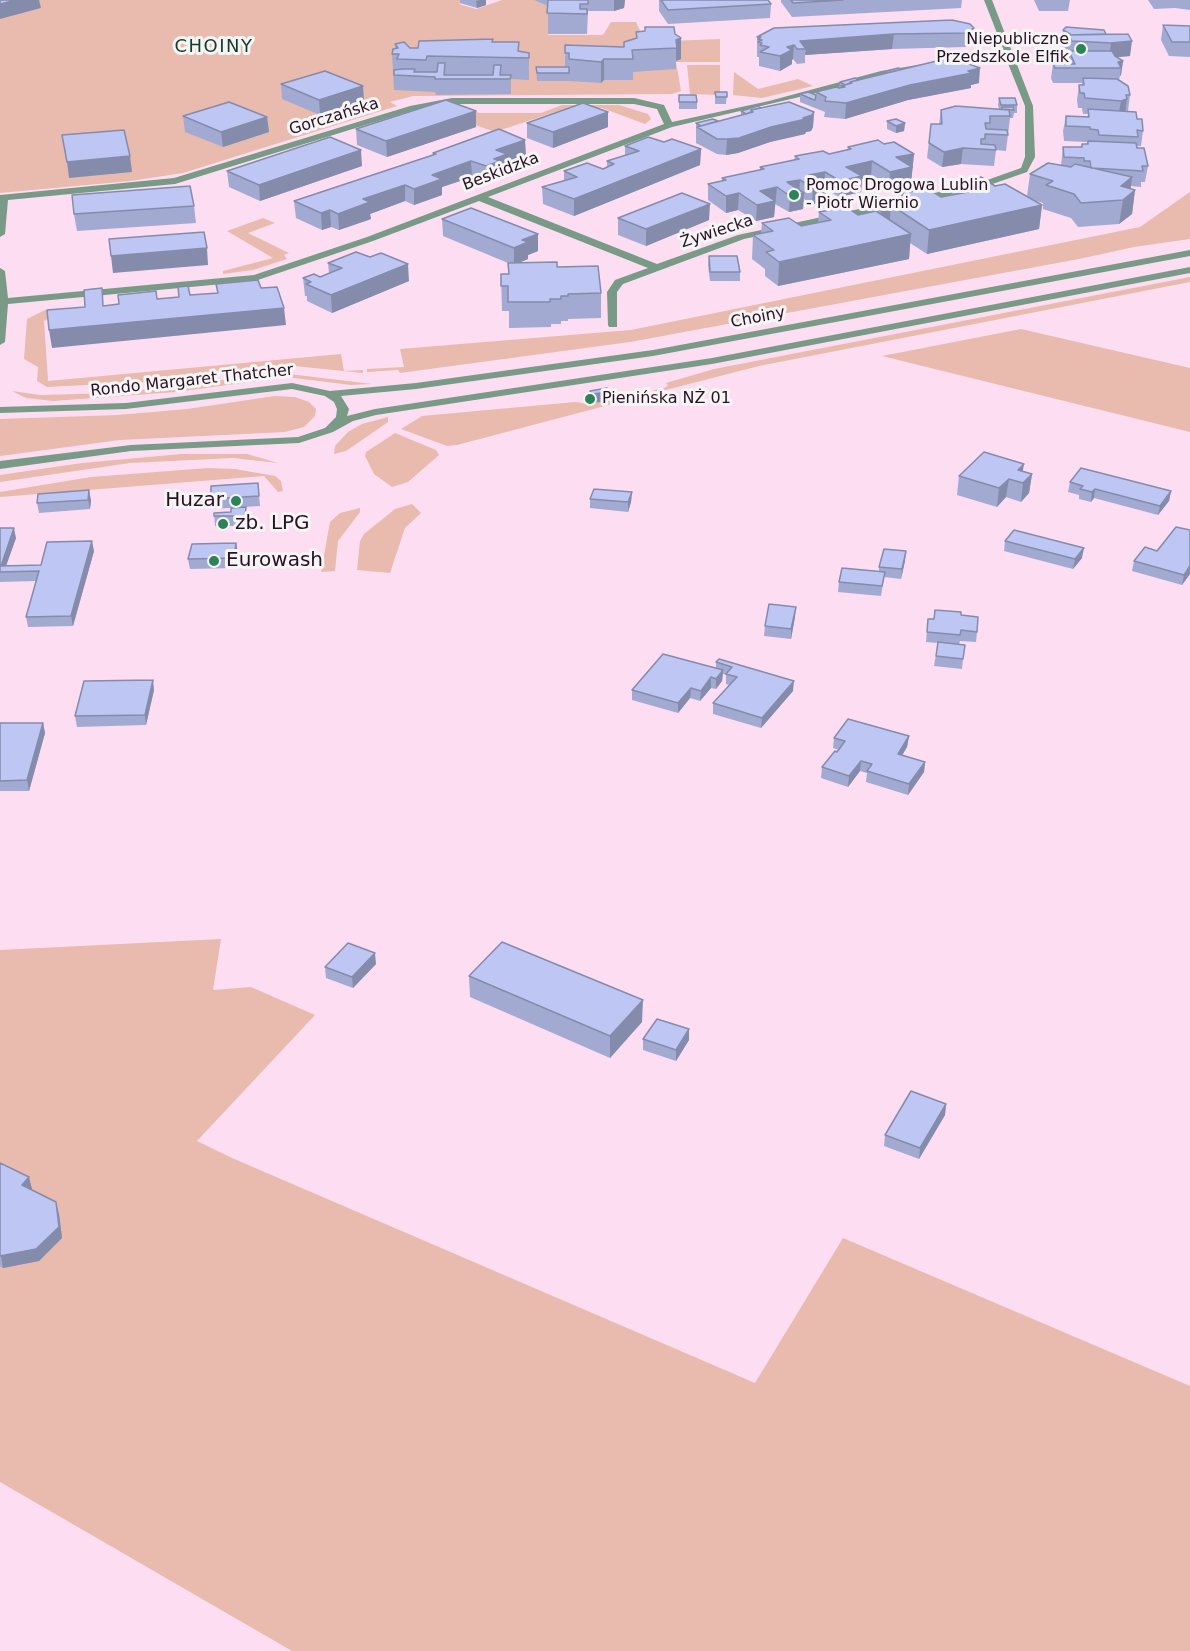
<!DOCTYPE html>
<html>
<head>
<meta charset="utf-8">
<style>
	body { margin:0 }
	canvas { display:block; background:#fcddf2 }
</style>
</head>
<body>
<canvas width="1190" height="1651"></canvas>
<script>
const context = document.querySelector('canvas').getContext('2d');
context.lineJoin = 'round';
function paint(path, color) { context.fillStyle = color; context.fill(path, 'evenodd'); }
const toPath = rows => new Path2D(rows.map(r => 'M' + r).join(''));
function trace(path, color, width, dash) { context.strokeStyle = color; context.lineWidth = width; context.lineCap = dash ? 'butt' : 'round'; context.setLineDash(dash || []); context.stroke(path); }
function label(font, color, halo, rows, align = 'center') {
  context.font = font + ' "DejaVu Sans",sans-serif'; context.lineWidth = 6; context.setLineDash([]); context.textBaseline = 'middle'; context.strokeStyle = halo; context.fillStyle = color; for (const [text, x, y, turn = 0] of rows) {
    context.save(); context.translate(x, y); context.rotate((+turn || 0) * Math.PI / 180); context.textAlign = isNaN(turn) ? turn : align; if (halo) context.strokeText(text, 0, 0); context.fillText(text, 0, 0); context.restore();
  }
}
paint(toPath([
	[0,0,468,0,459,4,476,9,502,0,535,0,554,8,548,21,548,35,603,35,611,22,636,22,645,42,720,39,720,62,676,62,681,91,672,94,413,96,390,102,397,106,183,173,130,181,0,193],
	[687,65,720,65,720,95,690,94],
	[734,72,758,89,798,79,813,86,762,98,733,95],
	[562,105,619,105,648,114,651,119,645,124,602,108,564,109,495,132,433,110,465,106,479,113,541,113],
	[1190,192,1190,239,1134,247,1079,259,630,342,400,373,398,370,367,372,367,369,404,367,400,349,631,330,1140,227],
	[263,218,275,223,248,233,289,253,284,255,287,259,253,270,223,274,223,271,273,258,227,231],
	[1190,277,1190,282,759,366,654,393,652,391,666,387,668,385,666,383,714,369],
	[45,310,57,314,44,321,48,381,341,354,344,371,363,370,363,373,284,365,146,382,47,387,37,381,38,367,24,359,27,319],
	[1021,329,1190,368,1190,432,882,356],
	[281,373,372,384,351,385,286,377,176,392,53,401,26,398,12,391,40,395,114,393],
	[629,393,639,397,457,445,447,446,401,429,422,416,575,402,588,404,613,400,612,398,615,395],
	[275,396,295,397,309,402,316,409,315,416,304,427,285,432,120,440,0,456,0,419,118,415,187,409],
	[388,417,388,422,346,451,334,454,335,446,348,432,362,424],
	[395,433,436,450,439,455,408,482,392,487,374,474,365,456,366,452],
	[181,454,247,454,278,463,233,458,130,463,0,482,0,475,82,463],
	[208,468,235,469,275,476,281,481,283,491,278,492,264,476,0,497,0,492,91,477],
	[412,504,421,513,405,528,390,573,357,570,360,541,364,534,395,509],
	[360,508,360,512,338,541,335,571,321,572,330,522,340,513],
	[221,939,213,990,251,987,315,1015,197,1141,232,1158,755,1383,843,1238,1190,1386,1190,1651,292,1651,0,1482,0,950]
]), '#e8bbae');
paint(toPath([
	[984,0,992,0,1033,106,1035,157,1027,172,978,189,744,239,623,284,617,292,617,327,609,327,608,325,607,292,615,280,648,268,479,201,373,241,255,281,8,304,5,342,0,345,0,268,5,271,8,298,254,275,367,237,664,124,657,109,634,104,452,104,414,110,175,184,8,200,5,234,0,237,0,195,174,178,410,106,452,98,634,98,664,105,672,122,769,101,881,71,930,63,930,67,927,67,672,127,488,197,657,264,738,235,976,184,1021,168,1025,157,1025,106,1007,61,951,64,947,62,951,60,1006,56,984,0],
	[1190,250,1190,256,653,356,416,389,341,396,349,409,347,416,375,409,712,358,1190,267,1190,273,712,364,376,415,353,421,333,432,299,443,131,451,0,469,0,461,131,445,298,437,325,428,336,417,337,409,334,402,325,396,292,389,126,409,0,413,0,407,126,403,292,383,330,391,416,383,653,350,1190,250]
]), '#799a86');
paint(toPath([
	[460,0,486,0,486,5,477,8,460,3],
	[534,0,625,0,624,8,614,11,588,11,587,34,548,34,548,6],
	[659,0,768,0,771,4,770,18,668,24,659,11],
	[781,0,962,0,961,8,792,17,781,2],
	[1034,0,1070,0,1068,11,1039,11],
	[1148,0,1190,0,1190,10,1175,8,1154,9],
	[1163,25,1190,26,1190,57,1169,56,1161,40],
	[645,27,675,34,681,38,681,59,676,61,676,69,633,72,633,80,604,80,601,83,569,81,537,81,536,67,565,67,565,45,624,47,636,38,636,32,645,31],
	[974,28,973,42,965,47,892,49,805,55,805,63,797,64,793,59,792,60,792,64,780,71,759,66,759,57,757,57,757,37],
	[1063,30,1106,34,1130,56,1116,57,1123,61,1121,75,1120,76,1119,80,1130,95,1128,111,1125,111,1137,119,1143,131,1141,146,1137,146,1148,166,1145,182,1141,182,1141,187,1131,186,1130,189,1135,190,1132,214,1119,224,1078,227,1071,218,1043,209,1043,203,1032,200,1042,205,1039,229,927,254,910,243,909,259,778,286,765,276,765,269,752,259,753,235,761,233,762,223,801,226,818,223,819,212,858,215,869,213,870,200,891,205,900,203,901,194,941,197,952,195,953,183,995,186,1027,196,1030,174,1061,165,1063,147,1081,147,1082,144,1087,144,1087,142,1064,141,1063,131,1066,116,1087,117,1088,114,1083,114,1082,108,1078,108,1077,100,1079,85,1082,85,1082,83,1053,83,1051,78,1053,64,1068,64,1069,53,1068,49,1063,49,1061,45,1062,38,1063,38,1062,37],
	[395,44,410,48,519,51,529,53,529,80,511,79,511,94,436,95,435,92,394,90,392,54,395,48],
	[970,60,969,64,979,83,971,85,971,88,908,100,845,119,824,117,825,112,800,102,800,94,816,95,816,92,839,88,840,82,859,80,883,74,883,72],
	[281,84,364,101,320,115,282,99],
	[715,92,727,92,726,104,715,104],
	[679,95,697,102,697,109,679,109],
	[999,98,1017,105,1017,113,1014,113,1013,118,1010,118,1006,151,996,150,994,166,961,164,942,167,927,158,931,124,939,124,941,110,999,109,998,105],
	[761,108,814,112,813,127,811,131,806,132,805,134,770,142,738,153,726,155,717,154,696,143,696,123,718,121,741,115,741,111],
	[476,111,476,127,387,157,357,145,356,129],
	[608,112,608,127,553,148,527,138,527,123],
	[183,116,267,117,269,132,223,147,185,132],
	[887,121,905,123,904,131,896,133,887,129],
	[664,142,701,149,700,165,574,216,543,204,542,187,564,181,564,171,603,169,607,167,607,161,625,156,625,146],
	[884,144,914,154,911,183,889,188,871,177,862,179,861,192,839,197,826,189,825,202,812,204,804,199,803,209,789,212,775,204,774,217,756,221,738,210,726,213,708,200,708,184,722,181,722,178,760,170,760,167,794,160,795,156,829,154,847,150,848,147],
	[433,153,526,155,507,162,507,170,500,173,500,177,486,182,472,177,442,187,442,195,414,205,405,201,370,214,371,219,339,230,331,227,322,230,296,218,294,201,433,155],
	[362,166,260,201,229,187,227,171],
	[194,206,196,223,77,231,74,214],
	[618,218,709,220,646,246,618,235],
	[442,219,538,234,538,251,528,255,528,259,520,262,557,267,601,293,601,318,568,319,568,321,561,321,561,324,551,324,551,327,509,328,509,311,502,311,501,274,509,274,508,263,443,236],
	[709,256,740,272,740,281,710,281,708,265],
	[328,263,409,281,332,313,307,301,307,296,305,296,303,278,320,277,329,273],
	[590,391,610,392,610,401,592,403,590,400],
	[1023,471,1032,474,1029,493,1021,502,1006,497,997,507,957,495,959,476],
	[1070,482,1171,491,1169,501,1158,515,1094,498,1091,502,1079,499,1079,495,1068,492],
	[258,483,260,506,212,509,211,499],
	[632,492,631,502,628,512,590,508,590,499],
	[91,500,90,509,39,513,37,503],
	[231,512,247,517,247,526,215,526,214,513],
	[0,528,16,538,6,565,41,565,94,551,73,626,28,627,26,617,36,581,0,582,0,583],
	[1005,541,1082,558,1073,569,1004,551],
	[236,543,238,553,235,568,190,569,188,559],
	[1157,551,1190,574,1182,585,1132,571,1134,561],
	[905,561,901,579,884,577,881,596,838,592,839,582,879,572,879,567],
	[935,610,961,615,977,632,976,642,960,641,959,644,963,659,962,669,934,666,938,643,926,642,928,619,934,619],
	[795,617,791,639,764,636,765,626],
	[719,659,793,691,761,728,713,714,713,703,729,685,726,684,726,675,723,674,722,681,716,689,711,688,700,701,690,698,678,713,632,700,632,690,716,668,716,662],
	[154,690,146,725,77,727,75,716],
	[0,723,43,723,45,733,29,791,0,791],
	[909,736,907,747,902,755,925,762,924,772,908,795,866,782,867,773,860,771,848,787,821,778,822,767,839,750,833,748,834,738],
	[376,964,353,988,326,978,325,967],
	[469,976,642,1022,610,1058,470,997],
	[689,1029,689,1040,676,1061,643,1050,643,1039],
	[946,1104,945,1115,919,1159,884,1146,885,1135],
	[0,1163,32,1189,31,1190,59,1214,62,1238,39,1261,3,1268,0,1266]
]), '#a3aad2');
paint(toPath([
	[16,0,39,0,41,8,0,19,0,4],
	[480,0,486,0,486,5,477,8,476,1],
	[614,0,625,0,624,8,614,11],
	[974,28,973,42,965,47,966,33],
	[894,34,892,49,805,55,806,49,800,41],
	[681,38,681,59,676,61,676,40],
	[1132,41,1130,56,1109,58,1111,43],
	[794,45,793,59,792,60,792,64,780,71,780,56,787,47],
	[604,59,604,80,601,83,601,62],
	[970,60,968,71,980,68,979,83,971,85,971,88,908,100,845,119,846,103],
	[1123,61,1121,75,1120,76,1121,68,1118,62],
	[363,86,364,101,320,115,319,100],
	[1127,99,1125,114,1118,117,1121,101],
	[476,111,476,127,387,157,386,141],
	[608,112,608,127,553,148,553,132],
	[814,112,813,127,811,131,806,132,805,134,770,142,738,153,726,155,727,139,803,118],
	[267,117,269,132,223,147,221,132],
	[905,123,904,131,896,133,896,126],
	[525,140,526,155,507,162,507,170,500,173,500,177,486,182,486,166,496,150],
	[963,148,961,164,942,167,944,152],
	[701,149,700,165,574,216,574,199],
	[361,150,362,166,260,201,259,185],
	[914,154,911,183,889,188,890,172,896,157],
	[130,156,132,172,69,178,67,162],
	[471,161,472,177,442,187,442,195,414,205,414,189,432,175],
	[872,161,871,177,862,179,861,192,839,197,840,181,846,167],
	[825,172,824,186,826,185,825,202,812,204,813,188,809,175],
	[1132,177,1130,195,1135,190,1132,214,1119,224,1123,200,1121,186],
	[800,180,799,194,804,193,803,209,789,212,790,196,787,182],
	[405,185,405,201,370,214,371,219,339,230,338,214,363,199],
	[777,187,774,217,756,221,757,205,760,191],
	[739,193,738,210,726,213,726,196],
	[710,204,709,220,646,246,646,229],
	[891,205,889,229,879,231,881,207],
	[1042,205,1039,229,927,254,929,230],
	[330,210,331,227,322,230,321,213],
	[538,234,538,251,528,255,528,259,514,265,514,248,522,240],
	[911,234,909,259,778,286,779,262],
	[207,248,208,265,113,273,111,256],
	[408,264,409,281,332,313,331,295],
	[284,308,286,325,52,348,49,330],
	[610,392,610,401,592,403,592,394],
	[1024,464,1021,482,1018,470],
	[1032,474,1029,493,1021,502,1023,483],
	[1009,479,1006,497,997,507,999,488],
	[1095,489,1094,498,1091,502,1092,492],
	[89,490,91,500,90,509,88,500],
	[1171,491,1169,501,1158,515,1160,506],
	[632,492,631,502,628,512,628,502],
	[14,528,16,538,4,572,1,566],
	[92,541,94,551,73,626,71,616],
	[236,543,238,553,235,568,234,558],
	[1084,548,1082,558,1073,569,1075,559],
	[906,551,905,561,901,579,902,569],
	[1190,566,1190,574,1182,585,1184,575],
	[796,607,795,617,791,639,791,629],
	[723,670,722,681,716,689,716,679],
	[711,677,711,688,700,701,701,691],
	[153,680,154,690,146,725,145,715],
	[794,681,793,691,761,728,762,718],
	[691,688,690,698,678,713,678,703],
	[43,723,45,733,29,791,27,780],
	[909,736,907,747,897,764,898,754],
	[861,761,860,771,848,787,849,776],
	[925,762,924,772,908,795,909,784],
	[375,953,376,964,353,988,352,977],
	[643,1000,642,1022,610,1058,610,1036],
	[689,1029,689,1040,676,1061,676,1050],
	[946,1104,945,1115,919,1159,920,1148],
	[29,1177,32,1189,24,1196,22,1185],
	[56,1202,59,1214,62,1238,39,1261,3,1268,1,1256]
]), '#858bab');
const building = toPath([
	[0,0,16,0,0,4,0,0],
	[548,0,588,0,588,4,580,4,580,9,587,9,587,14,547,13,548,0],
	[661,0,768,0,771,4,668,10,661,0],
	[791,0,843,0,793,3,791,0],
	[952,20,970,24,974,28,966,33,894,34,800,41,806,49,797,49,794,45,787,47,792,50,780,56,760,52,769,47,760,45,762,43,758,42,762,40,758,39,761,37,757,37,774,28,952,20],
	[1163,25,1190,26,1190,42,1172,42,1163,25],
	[645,27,674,27,675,34,681,38,676,40,677,48,632,50,633,59,604,59,601,62,569,59,569,53,565,53,565,45,624,47,624,42,637,38,636,32,645,31,645,27],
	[1066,27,1104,30,1106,34,1069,35,1069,42,1064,42,1062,38,1067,38,1065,34,1070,34,1063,30,1066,27],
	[1128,34,1132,41,1111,43,1072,41,1069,35,1128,34],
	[493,39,492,42,519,42,518,51,529,53,529,58,427,56,426,60,397,59,399,54,392,54,393,49,398,48,395,44,404,42,410,48,418,48,419,41,493,39],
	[1069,51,1112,51,1115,56,1123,61,1118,62,1121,68,1055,68,1053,64,1075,64,1069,51],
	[949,58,970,60,969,64,980,68,968,71,972,73,910,85,846,103,825,101,826,97,816,92,836,87,839,88,845,87,841,86,852,83,850,82,949,58],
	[438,63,445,63,444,75,493,75,494,65,501,65,500,75,511,75,510,79,435,79,435,77,394,75,394,70,403,69,415,69,414,72,437,72,438,63],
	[536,67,569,67,569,73,537,73,536,67],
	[898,68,902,69,886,73,883,72,898,68],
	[325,71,363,86,319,100,281,84,325,71],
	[855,78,859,80,850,82,850,83,845,85,840,82,855,78],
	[1083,78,1117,79,1128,86,1130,95,1126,95,1127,99,1121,101,1085,98,1084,93,1080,93,1079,85,1084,85,1083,78],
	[715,92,727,92,727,97,716,97,715,92],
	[808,92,816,95,815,100,814,100,800,94,808,92],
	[679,95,696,95,697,102,679,102,679,95],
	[999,98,1015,98,1017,105,1001,105,999,98],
	[446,100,476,111,386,141,356,129,446,100],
	[229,102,267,117,221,132,183,116,229,102],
	[789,102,814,112,812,115,803,118,806,119,771,127,739,138,727,139,717,139,697,127,753,112,751,110,789,102],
	[583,103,608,112,553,132,527,123,583,103],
	[758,106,761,108,751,110,751,112,746,114,741,111,758,106],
	[956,106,1009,110,1010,116,990,116,990,123,985,123,986,129,1007,130,1008,135,985,134,985,139,981,139,981,144,995,145,996,150,963,148,944,152,929,143,931,124,942,124,941,110,956,106],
	[1002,107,1013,107,1014,110,1002,109,1002,107],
	[1088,109,1136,112,1137,119,1142,119,1143,131,1137,130,1138,137,1099,135,1098,130,1090,129,1090,127,1066,126,1066,116,1089,117,1088,109],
	[713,119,718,121,701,126,696,123,713,119],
	[896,119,905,123,896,126,887,121,896,119],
	[499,129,525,140,496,150,507,154,494,159,500,161,486,166,471,161,432,175,442,179,414,189,405,185,363,199,370,202,338,214,330,210,321,213,294,201,436,154,433,153,499,129],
	[124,130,130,156,67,162,62,135,124,130],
	[330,137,361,150,259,185,227,171,330,137],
	[648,137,664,142,672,139,701,149,574,199,542,187,577,177,564,171,587,163,603,169,614,164,607,161,639,151,625,146,648,137],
	[878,140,884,144,894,142,914,154,896,157,912,167,890,172,872,161,846,167,862,176,840,181,825,172,809,175,826,185,813,188,800,180,787,182,804,193,790,196,777,187,760,191,775,201,757,205,739,193,726,196,708,184,726,180,722,178,764,169,760,167,799,159,795,156,823,151,829,154,851,149,848,147,878,140],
	[1088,141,1136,143,1137,148,1144,148,1148,166,1142,166,1143,171,1091,168,1090,161,1084,161,1084,158,1064,157,1063,147,1082,147,1082,144,1088,144,1088,141],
	[1048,163,1071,167,1075,164,1132,177,1121,186,1135,190,1123,200,1081,203,1074,194,1046,185,1053,181,1030,174,1048,163],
	[981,177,995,186,1005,184,1042,205,929,230,891,205,913,201,901,194,927,188,941,197,968,192,953,183,981,177],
	[190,186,194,206,74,214,72,195,190,186],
	[682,193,710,204,646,229,618,218,682,193],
	[880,198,891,205,881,207,870,200,880,198],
	[846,207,858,215,876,211,911,234,779,262,766,252,774,250,753,235,773,231,762,223,789,218,801,226,831,220,819,212,846,207],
	[471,208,538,234,522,240,528,242,514,248,442,219,471,208],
	[204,232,207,248,111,256,109,239,204,232],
	[356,252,370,257,381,253,408,264,331,295,306,284,311,282,303,278,314,274,320,277,342,268,328,263,356,252],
	[709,256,737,256,740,272,710,272,709,256],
	[557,262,557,267,598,266,601,293,568,294,568,296,561,296,561,299,550,299,550,302,508,302,508,286,501,286,501,274,509,274,508,263,557,262],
	[258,280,261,288,277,287,284,308,49,330,47,310,85,307,84,290,102,288,103,306,119,304,118,295,156,291,157,299,179,297,178,287,188,286,190,295,218,293,216,284,258,280],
	[607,388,610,392,592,394,590,391,607,388],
	[984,452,1024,464,1018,470,1032,474,1023,483,1009,479,999,488,959,476,984,452],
	[1081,468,1171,491,1160,506,1095,489,1092,492,1080,489,1083,486,1070,482,1081,468],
	[258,483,259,496,211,499,211,486,258,483],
	[594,489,632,492,628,502,590,499,594,489],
	[89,490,88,500,37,503,38,494,89,490],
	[246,507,245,516,214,516,214,513,231,512,231,508,246,507],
	[1176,527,1190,530,1190,566,1184,575,1134,561,1145,547,1157,551,1176,527],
	[0,528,14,528,1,566,41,565,47,542,92,541,71,616,26,617,39,571,0,572,0,528],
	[1014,530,1084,548,1075,559,1005,541,1014,530],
	[236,543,234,558,188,559,192,544,236,543],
	[884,549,906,551,902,569,879,567,884,549],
	[842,568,885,572,882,586,839,582,842,568],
	[769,604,796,607,791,629,765,626,769,604],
	[935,610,961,612,961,615,978,617,977,632,961,630,960,635,927,632,928,619,934,619,935,610],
	[938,642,965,645,963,659,936,656,938,642],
	[663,654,723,670,716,679,711,677,701,691,691,688,678,703,632,690,663,654],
	[719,659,794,681,762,718,713,703,737,677,726,674,732,667,716,662,719,659],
	[153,680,145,715,75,716,84,681,153,680],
	[848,719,909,736,898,754,925,762,909,784,867,771,872,764,861,761,849,776,822,767,835,751,837,752,845,741,834,738,848,719],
	[0,723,43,723,27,780,0,781,0,723],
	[502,942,643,1000,610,1036,469,976,502,942],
	[348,943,375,953,352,977,325,967,348,943],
	[657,1019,689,1029,676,1050,643,1039,657,1019],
	[911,1091,946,1104,920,1148,885,1135,911,1091],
	[0,1163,29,1177,22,1185,56,1202,59,1227,36,1249,0,1256,0,1163]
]);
paint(building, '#bec6f4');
trace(building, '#858bab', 1.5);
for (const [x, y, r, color] of [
	[1081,49,6,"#2c8357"],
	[794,195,6,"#2c8357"],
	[590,399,6,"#2c8357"],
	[236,501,6,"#2c8357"],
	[223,524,6,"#2c8357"],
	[214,561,6,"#2c8357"]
]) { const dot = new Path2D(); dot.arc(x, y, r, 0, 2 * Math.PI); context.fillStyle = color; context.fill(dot); trace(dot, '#f5f5f5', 2); }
label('16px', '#2a1024', '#f5f5f5', [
	["Niepubliczne",1069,40,"right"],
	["Przedszkole Elfik",1069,58,"right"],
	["Pomoc Drogowa Lublin",806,186],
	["- Piotr Wiernio",806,204],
	["Pienińska NŻ 01",602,399]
], 'left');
label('16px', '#2a1024', '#f5f5f5', [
	["Gorczańska",334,117,-17],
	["Beskidzka",501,172,-21],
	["Żywiecka",717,232,-18],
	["Choiny",758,318,-11],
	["Rondo Margaret Thatcher",192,381,-6]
]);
context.letterSpacing = '1.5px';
label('18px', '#143d27', '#f5f5f5', [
	["CHOINY",214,47]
]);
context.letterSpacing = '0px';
label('20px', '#2a1024', '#f5f5f5', [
	["Huzar",224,501,"right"],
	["zb. LPG",235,524],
	["Eurowash",226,561]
], 'left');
</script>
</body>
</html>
